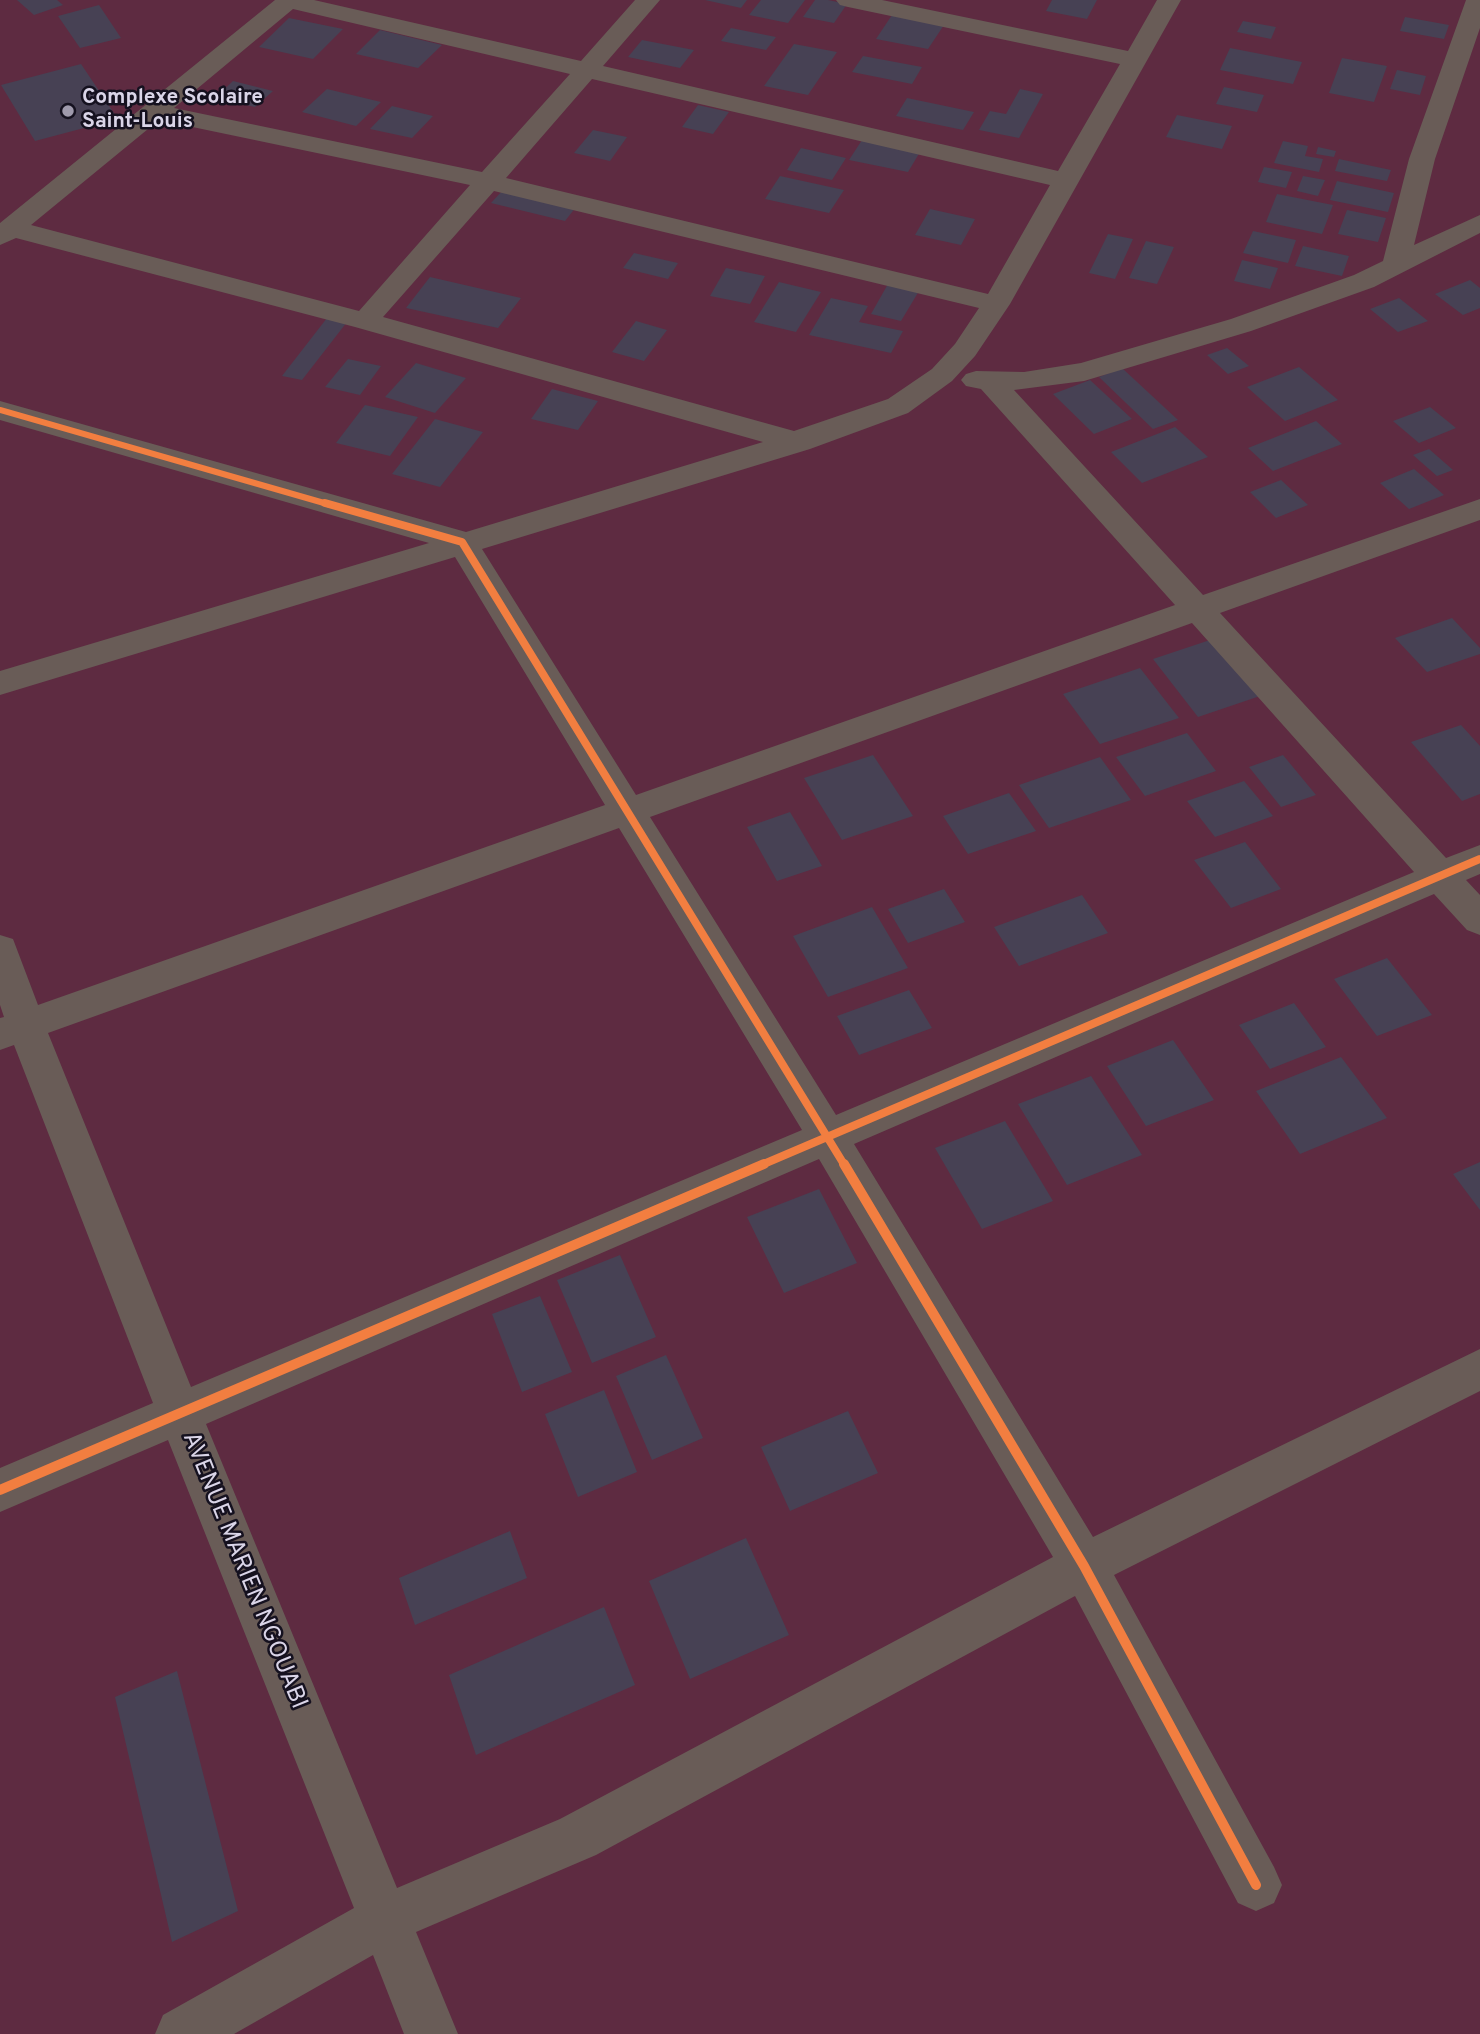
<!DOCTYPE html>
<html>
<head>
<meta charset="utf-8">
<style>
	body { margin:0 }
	canvas { display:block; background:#312c3d }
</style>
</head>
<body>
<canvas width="1480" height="2034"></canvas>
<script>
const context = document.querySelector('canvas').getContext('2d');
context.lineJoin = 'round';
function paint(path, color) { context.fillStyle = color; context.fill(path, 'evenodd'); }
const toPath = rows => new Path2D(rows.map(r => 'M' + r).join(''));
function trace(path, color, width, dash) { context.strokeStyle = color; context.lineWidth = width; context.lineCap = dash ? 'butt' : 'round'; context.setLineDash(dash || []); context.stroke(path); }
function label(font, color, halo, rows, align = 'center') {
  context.font = font + ' Overpass,sans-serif'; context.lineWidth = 5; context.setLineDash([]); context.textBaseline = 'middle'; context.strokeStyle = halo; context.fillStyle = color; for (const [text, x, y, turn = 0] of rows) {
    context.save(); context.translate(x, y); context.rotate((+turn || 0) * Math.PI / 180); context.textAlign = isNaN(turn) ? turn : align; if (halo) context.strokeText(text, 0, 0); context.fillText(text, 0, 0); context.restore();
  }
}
paint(toPath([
	[0,0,1480,0,1480,2034,0,2034]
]), '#5e2b41');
paint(toPath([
	[17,0,57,0,63,5,34,15],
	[705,0,747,0,741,8],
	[761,0,805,0,788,23,749,15],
	[815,0,828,0,847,4,834,23,803,17],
	[1052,0,1097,0,1087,19,1046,11],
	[99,5,121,38,80,48,58,16],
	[892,15,944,25,928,49,876,39],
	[1405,17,1449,25,1444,39,1400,31],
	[289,18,343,29,313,59,259,47],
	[1243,21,1276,27,1271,39,1237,32],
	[731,28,776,37,766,50,721,41],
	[380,30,442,45,418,68,356,54],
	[642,40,694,50,680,68,628,57],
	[794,44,837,52,808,95,764,86],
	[1230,48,1302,62,1293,84,1220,70],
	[863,56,922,67,912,84,852,72],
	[1342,58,1387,66,1374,102,1329,93],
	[81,64,118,119,35,141,1,85],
	[1397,70,1426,76,1420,95,1390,89],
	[233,81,273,91,255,107,215,98],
	[1224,87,1264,95,1257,112,1216,104],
	[327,89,381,102,356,126,302,112],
	[1020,89,1043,94,1019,138,979,130,990,111,1006,114],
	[907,98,974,112,963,130,896,116],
	[698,105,729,112,713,134,682,127],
	[392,106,433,116,412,138,370,129],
	[1177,115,1232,126,1222,149,1166,137],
	[593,130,627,137,610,161,574,153],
	[862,140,920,152,908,172,849,160],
	[1283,141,1308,146,1305,156,1323,159,1319,172,1274,163],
	[1318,147,1336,151,1334,157,1316,154],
	[801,148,846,158,832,180,787,170],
	[1339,159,1391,170,1387,181,1335,171],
	[1264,167,1292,172,1286,188,1258,182],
	[780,176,844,190,829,213,765,199],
	[1303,176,1325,180,1318,196,1297,191],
	[1337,181,1394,193,1388,212,1330,200],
	[504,189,576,207,565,221,491,203],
	[1277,194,1333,205,1322,234,1266,222],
	[930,209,975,219,961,245,915,235],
	[1347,210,1386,218,1378,242,1338,234],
	[1253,231,1296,240,1288,263,1243,253],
	[1108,234,1133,239,1115,279,1089,273],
	[1146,241,1174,247,1157,284,1129,278],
	[1303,246,1349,256,1342,276,1295,266],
	[634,253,678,263,668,279,623,268],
	[1242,260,1278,268,1270,289,1234,281],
	[726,268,765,276,750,304,710,296],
	[430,277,521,298,498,328,406,308],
	[1470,280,1480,288,1480,308,1463,315,1435,294],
	[779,282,821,292,796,332,754,322],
	[888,284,919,291,901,321,871,314],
	[831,298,868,306,859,322,903,331,891,353,809,335],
	[1399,298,1428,321,1398,332,1370,309],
	[327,318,347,322,302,380,282,376],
	[636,321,667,330,644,361,612,352],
	[1227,348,1249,366,1228,374,1207,355],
	[348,359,381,366,360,395,325,387],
	[416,363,466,378,435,413,385,397],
	[1299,367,1338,400,1285,421,1247,387],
	[1122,368,1178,420,1153,429,1099,377],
	[1090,380,1132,419,1094,434,1053,394],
	[552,389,598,401,578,430,531,419],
	[365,405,418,417,390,456,336,443],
	[1430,407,1456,428,1419,443,1393,421],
	[435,419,483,432,440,487,392,474],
	[1316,421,1342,444,1273,471,1248,448],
	[1175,427,1208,457,1142,483,1111,452],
	[1429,449,1453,470,1437,476,1413,455],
	[1414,469,1444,495,1409,509,1380,483],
	[1281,480,1308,505,1276,518,1250,492],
	[1452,618,1480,648,1480,654,1427,672,1395,638],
	[1216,638,1263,695,1198,717,1153,659],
	[1140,668,1179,718,1100,744,1063,694],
	[1461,725,1480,746,1480,794,1462,801,1411,742],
	[1187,733,1216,771,1145,796,1116,757],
	[873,755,913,816,842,840,804,778],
	[1283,755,1316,795,1281,807,1249,767],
	[1100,757,1131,800,1049,828,1019,785],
	[1244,781,1273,816,1215,837,1187,801],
	[1009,793,1036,831,968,854,943,816],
	[790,812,822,866,777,881,747,827],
	[1245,842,1281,889,1231,908,1194,860],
	[944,889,965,922,908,943,888,909],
	[1082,895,1108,933,1019,966,994,927],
	[872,907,908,968,828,997,793,936],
	[1387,958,1432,1015,1377,1036,1334,979],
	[909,990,932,1028,859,1055,837,1016],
	[1294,1003,1326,1047,1270,1069,1239,1025],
	[1173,1040,1214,1100,1146,1126,1107,1066],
	[1341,1057,1387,1118,1300,1154,1256,1091],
	[1091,1076,1142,1155,1067,1185,1018,1104],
	[1005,1121,1053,1201,982,1229,935,1148],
	[1480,1162,1480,1210,1453,1174],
	[819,1189,857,1263,784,1293,747,1217],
	[620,1255,656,1337,592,1363,557,1280],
	[540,1296,572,1372,522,1392,492,1314],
	[666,1355,703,1438,652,1460,616,1376],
	[604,1390,637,1472,578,1497,545,1414],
	[848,1411,878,1473,790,1511,761,1447],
	[510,1531,527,1578,415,1625,399,1578],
	[746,1538,789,1635,690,1679,649,1581],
	[604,1607,635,1685,476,1755,449,1675],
	[177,1671,238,1911,172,1942,115,1697]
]), '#474154');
paint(toPath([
	[275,0,314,0,581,61,635,0,660,0,603,66,1058,171,1120,64,848,7,840,5,836,0,882,0,1128,51,1157,0,1181,0,1010,304,975,356,952,381,908,413,810,449,482,549,636,795,1175,605,981,389,966,386,961,380,966,374,976,371,1024,372,1081,363,1231,319,1354,275,1383,261,1409,159,1466,0,1480,0,1480,28,1435,159,1414,245,1480,215,1480,233,1374,287,1251,331,1084,381,1014,390,1203,595,1480,499,1480,520,1220,613,1446,858,1480,845,1480,874,1466,880,1480,895,1480,935,1467,930,1434,894,854,1144,1093,1537,1480,1349,1480,1391,1114,1575,1274,1867,1282,1885,1274,1903,1256,1911,1238,1903,1075,1596,596,1855,416,1932,458,2034,404,2034,373,1955,234,2034,155,2034,163,2015,354,1908,168,1440,0,1512,0,1468,153,1403,14,1045,0,1050,0,1018,4,1017,0,1005,0,935,13,939,38,1005,605,805,455,557,0,695,0,671,429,543,0,420,0,401,466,532,763,442,355,327,16,238,0,245,0,223,275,0],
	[293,9,570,74,482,172,174,108,293,9],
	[592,79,1050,185,988,294,506,178,592,79],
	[159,120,470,185,359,311,31,225,159,120],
	[494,191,979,308,955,344,932,369,888,399,794,431,383,317,494,191],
	[1192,623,1414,872,836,1115,650,817,1192,623],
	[619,828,802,1130,191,1387,48,1033,619,828],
	[819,1159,1053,1557,560,1819,397,1888,206,1424,819,1159]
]), '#695c57');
trace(toPath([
	[0,410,331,505]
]), '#f27e40', 6);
trace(toPath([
	[325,503,462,542,845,1166],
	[759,1166,1480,859]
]), '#f27e40', 8);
trace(toPath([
	[844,1164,1084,1566,1256,1885],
	[0,1490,764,1164]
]), '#f27e40', 10);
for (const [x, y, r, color] of [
	[68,111,7,"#9f9aac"]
]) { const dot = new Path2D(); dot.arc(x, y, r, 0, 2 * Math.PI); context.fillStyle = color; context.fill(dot); trace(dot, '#15111f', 2.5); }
label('bold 21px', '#dad5e8', '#15111f', [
	["Complexe Scolaire",82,99],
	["Saint-Louis",82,123]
], 'left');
label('24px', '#dad5e8', '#15111f', [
	["AVENUE MARIEN NGOUABI",243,1571,68]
]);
</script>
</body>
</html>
